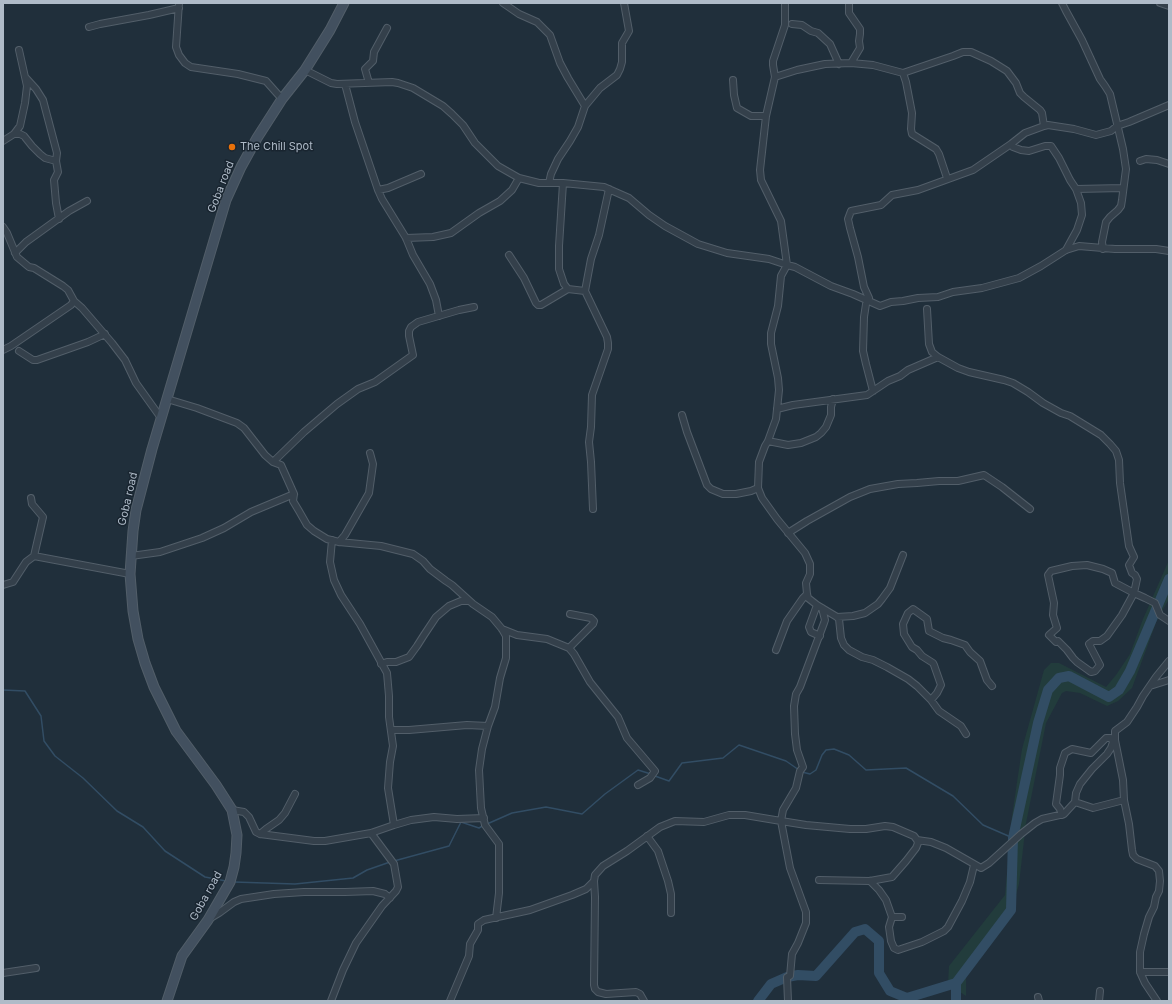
<!DOCTYPE html>
<html>
<head>
<meta charset="utf-8">
<style>
	body { margin:0 }
	#map { position:relative; width:1172px; height:1004px; overflow:hidden; background:#202f3b; font-family:Inter,sans-serif }
	canvas { display:block }
	.frame { position:absolute; inset:0; border:4px solid #afbbc8; pointer-events:none }
</style>
</head>
<body>
<div id="map">
<canvas width="1172" height="1004"></canvas>
<div class="frame"></div>
</div>
<script>
const context = document.querySelector('canvas').getContext('2d');
context.lineJoin = 'round';
function paint(path, color) { context.fillStyle = color; context.fill(path, 'evenodd'); }
const toPath = rows => new Path2D(rows.map(r => 'M' + r).join(''));
function trace(path, color, width, dash) { context.strokeStyle = color; context.lineWidth = width; context.lineCap = dash ? 'butt' : 'round'; context.setLineDash(dash || []); context.stroke(path); }
function label(font, color, halo, rows, align = 'center') {
  context.font = font + ' Inter,sans-serif'; context.lineWidth = 3; context.setLineDash([]); context.textBaseline = 'middle'; context.strokeStyle = halo; context.fillStyle = color; for (const [text, x, y, turn = 0] of rows) {
    context.save(); context.translate(x, y); context.rotate((+turn || 0) * Math.PI / 180); context.textAlign = isNaN(turn) ? turn : align; if (halo) context.strokeText(text, 0, 0); context.fillText(text, 0, 0); context.restore();
  }
}
paint(toPath([
	[1169,560,1169,599,1157,620,1132,688,1118,701,1107,706,1080,693,1066,691,1062,693,1046,723,1026,823,1019,884,1009,919,966,973,966,996,948,984,949,966,1005,895,1012,816,1022,749,1044,670,1051,663,1059,663,1106,687,1116,675,1130,654,1143,619]
]), '#223c3c');
trace(toPath([
	[3,690,25,691,41,716,44,741,55,756,83,778,117,811,143,827,165,851,205,877,226,881],
	[802,772,810,774,816,770,822,755,826,750,834,749,849,755,866,770,906,768,953,796,983,825,1013,838],
	[655,776,669,781,682,763,723,758,739,745,786,761,799,770],
	[487,824,512,813,546,807,582,814,605,794,638,770,651,774],
	[394,861,449,846,461,822,479,828,484,825],
	[234,882,295,884,353,878,367,870,390,862]
]), '#324d64', 1.5);
trace(toPath([
	[758,1001,771,984,787,977,798,975,816,976,855,932,865,929,879,941,879,973,890,991,907,998,956,983],
	[956,1001,956,983,1011,910,1013,838,1038,723,1048,690,1059,678,1069,676,1109,697,1119,690,1130,671,1169,579]
]), '#324d64', 10);
const street = toPath([
	[179,3,176,47,179,55,185,63,191,67,238,74,266,81,282,99],
	[503,3,519,14,537,22,550,35,560,63,568,78,585,106],
	[785,3,785,25,773,61,773,65,775,77,766,116,760,170,761,180,781,221,787,265,781,276,778,306,771,333,771,344,778,378,779,390,776,419,768,441,765,446,759,462,758,488,762,498,777,519,805,553,810,564,810,574,806,583,807,594,808,598,817,605,837,617,839,619,841,638,844,645,849,650,862,657,873,660,887,667,908,679,917,686,931,700,939,711,961,726,966,734],
	[849,3,849,13,860,29,860,34,859,41,860,48,851,63],
	[1062,3,1066,11,1082,40,1100,79,1105,86,1110,94,1123,149,1126,169,1122,200,1121,206,1118,210,1110,217,1106,222,1102,242,1103,249],
	[1160,3,1169,6],
	[792,24,802,25,811,31,818,33,830,44,839,64],
	[89,27,100,24,149,15,179,8],
	[305,70,331,83,337,84,392,82,398,83,413,88,443,106,452,114,463,125,475,143,498,166,519,178,539,183,563,183,604,187,629,198,649,215,665,226,698,244,727,253,769,259,787,265,795,267,831,286,853,294,880,306,891,302,903,301,918,298,938,297,953,292,982,288,1019,278,1041,266,1066,250,1079,246,1115,249,1156,249,1169,251],
	[903,73,953,56,963,52,971,52,991,61,1007,71,1016,83,1020,93,1024,97,1040,110,1042,113,1044,126],
	[775,77,797,70,825,64,851,63,873,65,903,73,906,82,912,113,911,129,912,134,936,149,939,154,947,178],
	[26,78,36,89,43,100,57,153,56,161,58,172,54,180,56,203,59,219],
	[733,80,734,95,737,108,751,116,766,116],
	[369,83,365,69,373,61,374,52,387,28],
	[345,84,355,122,378,190,382,199,406,238,413,255,430,284,436,300,439,316],
	[14,134,20,134,24,136,32,146,40,154,45,158,56,161],
	[3,141,14,134,20,126,25,103,27,86,19,50],
	[1011,144,1013,147,1021,150,1029,151,1045,146,1051,146,1059,158,1070,180,1076,189,1123,188],
	[1140,161,1146,159,1157,160,1169,164],
	[549,183,551,174,558,159,570,141,578,127,585,106,600,88,617,75,620,69,622,62,622,43,629,31,624,3],
	[563,183,559,246,559,269,564,284,568,289,585,291],
	[378,190,388,188,421,174],
	[3,227,7,233,17,257,29,267,34,268,63,286,68,290,74,301,82,308,112,343,125,360,136,383,161,418],
	[406,238,433,237,451,233,479,213,500,201,512,190,519,178],
	[1066,250,1077,230,1082,215,1081,203,1076,189],
	[15,253,26,242,69,211,87,201],
	[509,255,524,278,536,303,538,305,541,305,568,289],
	[927,309,929,344,932,352,938,357,958,368,969,372,1004,380,1013,383,1028,392,1043,403,1061,413,1070,416,1101,435,1110,444,1116,451,1119,460,1120,483,1129,546,1134,557,1129,565,1132,573,1135,575,1137,579,1134,593,1122,615,1107,636,1100,641,1093,641,1089,644,1100,665,1095,671,1091,672,1077,662,1073,658,1067,650,1058,641,1056,642,1049,635,1057,628,1053,615,1054,603,1048,575,1051,571,1072,566,1087,565,1103,569,1112,573,1115,583,1134,593,1145,598,1155,603,1160,615,1169,621],
	[3,350,11,346,71,305,74,301],
	[19,351,33,360,37,360,88,342,105,334],
	[873,391,866,364,863,351,864,317,866,304,869,298,864,287,858,257,850,228,848,219,851,211,881,205,892,195,918,190,973,170,1011,144,1025,133,1044,126,1048,125,1074,129,1096,135,1111,131,1117,126,1129,122,1169,105],
	[167,399,197,408,237,423,244,428,265,455,273,462,281,465,294,494,293,501,299,511,307,525,314,531,327,539,339,542,381,546,413,554,423,561,430,569,446,581,452,585,473,604,492,617,502,629,506,636,506,658,500,678,495,707,488,726,482,749,479,770,481,808,485,825,499,844,499,893,496,918],
	[777,409,793,405,867,395,888,381,900,376,908,370,938,357],
	[682,415,687,432,707,485,711,489,723,494,736,494,751,491,758,488],
	[768,441,788,445,801,443,816,437,821,433,826,427,831,415,831,407,833,399],
	[273,462,304,432,337,404,358,389,375,382,413,355,409,336,409,331,411,327,418,322,459,310,474,307],
	[31,498,32,504,43,517,34,556],
	[593,509,591,462,589,442,591,427,592,395,608,349,608,343,607,337,585,291,591,259,599,235,609,189],
	[788,533,807,521,850,497,870,489,898,484,917,483,939,481,958,481,984,475,1002,487,1030,509],
	[339,542,345,535,369,493,373,464,370,453],
	[131,556,160,552,202,538,224,528,251,512,294,494],
	[3,585,13,582,26,562,34,556,130,574],
	[817,605,809,627,811,632,820,636],
	[837,617,853,616,865,613,878,604,882,599,890,588,903,555],
	[502,629,517,635,547,639,569,648,574,654,590,682,618,717,627,738,655,771,650,778,638,785],
	[569,648,593,624,594,621,591,618,570,614],
	[776,650,787,621,803,598,807,594],
	[381,664,387,662,396,662,409,657,417,646,424,635,436,617,449,606,461,601,469,601],
	[1150,686,1169,680],
	[931,700,937,693,941,685,934,665,933,663,922,656,917,650,912,647,904,634,903,624,908,613,913,609,927,619,929,631,943,638,951,640,965,645,970,652,980,661,987,680,992,686],
	[391,730,409,730,467,725,488,726],
	[1124,800,1123,780,1115,740,1115,731,1127,722,1137,707,1143,696,1156,677,1169,661],
	[232,810,244,812,249,817,256,832,260,834,314,841,325,841,371,833,394,825,388,788,390,762,393,746,389,717,389,696,387,673,360,624,341,595,334,580,330,562,332,540],
	[1062,815,1060,809,1056,804,1060,775,1060,768,1065,753,1072,749,1091,753,1106,738,1111,738,1113,742,1111,748,1107,754,1092,769,1080,784,1076,793,1075,802],
	[394,825,411,820,434,817,457,819,484,818],
	[260,834,266,829,279,820,285,813,295,794],
	[647,836,658,851,668,881,671,894,671,913],
	[917,840,931,842,946,848,981,868,989,863,1021,834,1035,823,1042,819,1064,814,1075,802,1093,808,1124,800,1129,824,1132,850,1133,855,1137,859,1155,866,1159,871,1160,881,1159,891,1156,897,1154,907,1149,917,1144,934,1140,952,1140,972,1145,983,1157,1001],
	[819,880,870,881,892,877,906,861,916,848,918,843,917,840,914,836,893,827,885,826,866,829,850,829,806,825,781,821,783,810,796,788,800,771,803,767,797,750,795,734,794,706,796,694,800,687,824,623,825,620,822,608],
	[594,881,595,897,594,985,595,989,598,992,606,994,636,992,640,994,644,1001],
	[870,881,879,890,886,900,892,917,902,917],
	[892,917,889,927,891,941,894,948,898,950,922,942,944,931,948,927,962,901,970,882,974,865],
	[209,919,219,913,234,902,241,899,274,894,304,892,345,892,373,891,385,894,390,898],
	[1140,972,1169,972],
	[3,973,36,968],
	[1038,997,1039,1001],
	[331,1001,343,970,356,943,382,906,396,891,398,887,394,864,371,833],
	[450,1001,469,956,470,944,478,930,478,924,484,920,530,910,572,895,586,889,594,881,595,875,603,866,627,851,660,827,675,821,704,822,729,815,745,815,781,821,790,868,806,912,806,923,798,943,792,954,790,976,787,977,788,1001],
	[1099,1001,1100,991]
]);
const secondary = toPath([
	[167,1001,182,956,208,920,230,882,234,867,236,853,237,835,232,810,216,785,176,731,154,687,145,663,138,639,133,611,130,574,133,531,136,510,152,449,226,200,241,167,257,138,282,99,305,70,330,30,344,3]
]);
trace(street, '#525e69', 8);
trace(secondary, '#525e69', 11);
trace(street, '#34404b', 6);
trace(secondary, '#42505f', 9);
for (const [x, y, r, color] of [
	[232,147,4,"#e8710a"]
]) { const dot = new Path2D(); dot.arc(x, y, r, 0, 2 * Math.PI); context.fillStyle = color; context.fill(dot); trace(dot, '#192530', 1.5); }
label('11px', '#afbbc8', '#192530', [
	["The Chill Spot",240,147]
], 'left');
label('11px', '#afbbc8', '#192530', [
	["Goba road",221,187,-69],
	["Goba road",128,499,-77],
	["Goba road",206,896,-61]
]);
</script>
</body>
</html>
